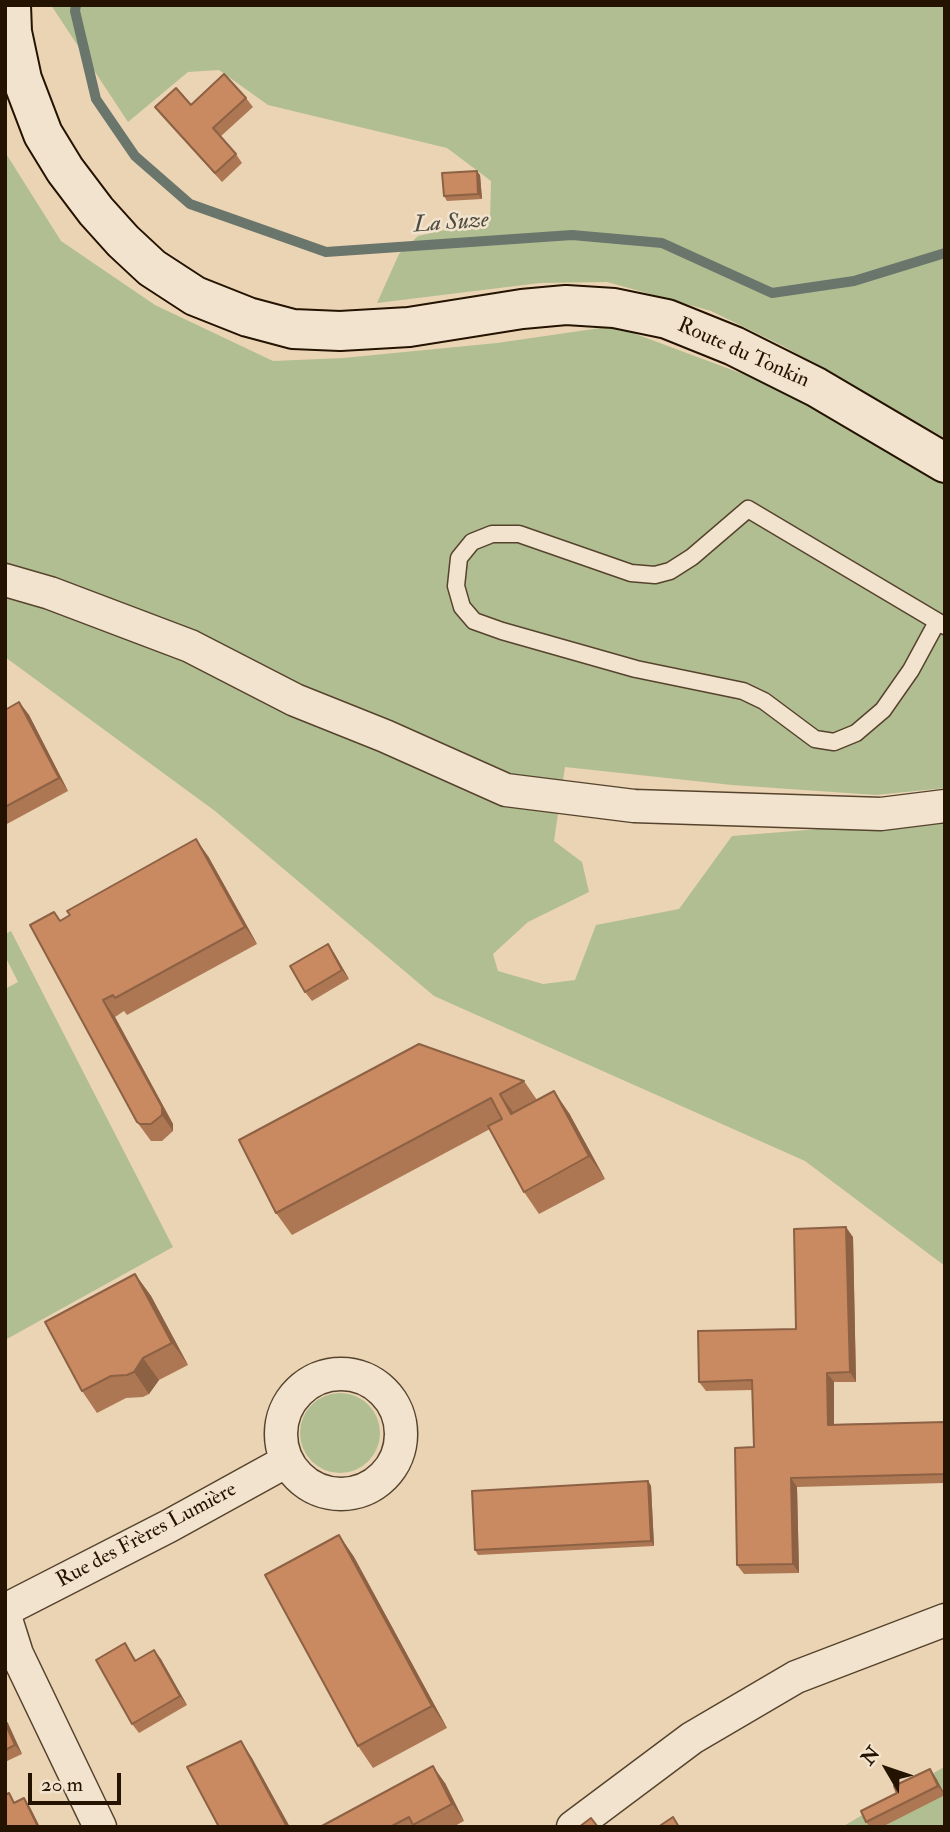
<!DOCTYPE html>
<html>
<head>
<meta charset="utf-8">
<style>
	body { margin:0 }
	#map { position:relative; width:950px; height:1832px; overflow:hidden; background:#ebd4b4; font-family:"IM FELL Double Pica",serif }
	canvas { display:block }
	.frame { position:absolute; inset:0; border:7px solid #241300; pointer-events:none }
	.north { position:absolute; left:852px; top:1734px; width:70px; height:70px; -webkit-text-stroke:5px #f2e3ce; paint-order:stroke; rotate:309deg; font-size:19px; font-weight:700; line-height:28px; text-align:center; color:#241300 }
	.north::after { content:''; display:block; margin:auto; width:24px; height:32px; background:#241300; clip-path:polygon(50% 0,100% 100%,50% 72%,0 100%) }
	.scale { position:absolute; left:28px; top:1773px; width:93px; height:32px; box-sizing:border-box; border:4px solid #241300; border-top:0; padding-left:9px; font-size:21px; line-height:24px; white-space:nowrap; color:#241300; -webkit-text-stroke:5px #f2e3ce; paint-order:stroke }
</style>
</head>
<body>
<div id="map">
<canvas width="950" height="1832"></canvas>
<div class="frame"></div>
<div class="north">N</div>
<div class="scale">20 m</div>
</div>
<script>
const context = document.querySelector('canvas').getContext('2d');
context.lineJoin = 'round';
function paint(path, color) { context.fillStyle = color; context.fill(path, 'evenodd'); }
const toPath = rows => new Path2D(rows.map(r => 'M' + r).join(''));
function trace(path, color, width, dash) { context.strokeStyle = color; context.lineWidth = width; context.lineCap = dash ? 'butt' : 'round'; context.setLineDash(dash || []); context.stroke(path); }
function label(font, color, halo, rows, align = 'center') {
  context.font = font + ' "IM FELL Double Pica",serif'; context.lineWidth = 5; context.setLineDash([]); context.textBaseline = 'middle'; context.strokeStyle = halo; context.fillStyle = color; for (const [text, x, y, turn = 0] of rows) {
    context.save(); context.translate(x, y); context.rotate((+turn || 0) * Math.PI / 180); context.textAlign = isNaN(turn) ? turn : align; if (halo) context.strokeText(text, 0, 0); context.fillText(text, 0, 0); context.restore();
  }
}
paint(toPath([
	[51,5,945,5,945,438,783,346,711,311,607,282,540,283,377,303,399,254,418,236,490,220,491,181,447,148,268,105,219,70,188,72,128,122],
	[5,152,61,241,155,305,273,361,343,358,497,343,614,326,797,394,945,485,945,788,876,795,732,785,565,767,554,841,582,862,589,892,528,922,493,954,498,971,543,984,575,980,596,925,679,909,732,836,945,819,945,1266,805,1161,434,996,215,811,5,657],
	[11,931,173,1247,5,1340,5,989,18,982,5,956,5,934],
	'300 1433a40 40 0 1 1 80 0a40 40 0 1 1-80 0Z',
	[945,1766,945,1827,842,1827,944,1767]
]), '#b1be92');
trace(toPath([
	[76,5,75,11,96,99,135,156,190,204,326,252,572,235,662,243,772,293,854,281,945,253]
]), '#6a756b', 10);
const lane = toPath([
	[937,622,911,670,883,710,856,733,834,742,815,739,764,701,743,691,636,669,502,631,474,621,462,607,456,586,459,558,472,542,492,534,519,534,631,573,655,575,670,571,692,557,748,509,945,626]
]);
const street = toPath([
	[5,580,50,593,190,646,295,700,385,736,506,790,634,806,881,814,945,806],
	'281 1434a60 60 0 1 1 120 0a60 60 0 1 1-120 0Z',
	[5,1610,169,1526,287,1461],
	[5,1616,17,1654,100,1827],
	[573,1827,692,1738,796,1677,945,1620]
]);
const secondary = toPath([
	[11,5,12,32,22,79,43,134,65,170,96,211,123,241,152,268,195,296,248,317,293,329,340,331,409,327,522,309,566,305,614,308,667,319,734,346,816,387,945,463]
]);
trace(lane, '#56432d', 19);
trace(street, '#56432d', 35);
trace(secondary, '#241300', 42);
trace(lane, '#f2e3ce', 16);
trace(street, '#f2e3ce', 32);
trace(secondary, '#f2e3ce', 38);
paint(toPath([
	[246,98,253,107,220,137,236,154,242,163,222,182,162,116,155,107,191,105],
	[480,175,482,199,447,201,444,196],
	[19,702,29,715,68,791,5,825,5,710],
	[208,856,257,944,127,1015,124,1011,115,1017,173,1124,173,1131,162,1141,151,1141,137,1122,60,921],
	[334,953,349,979,312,1001,305,992],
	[524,1081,537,1100,569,1113,605,1179,539,1214,524,1192,490,1129,292,1235,276,1213],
	[853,1237,856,1382,834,1382,834,1424,945,1422,945,1483,797,1487,799,1573,744,1574,737,1565,754,1447,752,1390,706,1391,699,1382,796,1329],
	[135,1274,151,1296,188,1365,159,1380,149,1394,143,1397,126,1398,97,1413,82,1391],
	[648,1481,651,1486,654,1546,478,1555,475,1550],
	[339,1535,354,1557,447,1728,373,1768,358,1746],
	[125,1643,136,1660,154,1650,187,1705,139,1733,132,1724],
	[5,1719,22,1754,5,1762],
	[930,1769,936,1778,945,1795,882,1827,870,1827,866,1822,897,1793],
	[445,1783,464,1821,453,1827,320,1827]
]), '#ad7753');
paint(toPath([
	[477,171,480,175,482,199,478,194],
	[19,702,29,715,68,791,59,778],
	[196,839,208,856,257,944,245,927],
	[328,944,334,953,349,979,342,970],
	[103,1000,115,1017,173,1124,173,1131,162,1115],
	[554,1091,569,1113,605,1179,589,1156],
	[500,1094,516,1116,511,1114],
	[846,1227,853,1237,856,1382,850,1372],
	[135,1274,151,1296,188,1365,172,1343],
	[143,1358,159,1380,149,1394,134,1372],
	[827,1373,834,1382,834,1434,828,1425],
	[791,1478,797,1487,799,1573,793,1564],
	[648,1481,651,1486,654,1546,651,1541],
	[339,1535,354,1557,447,1728,432,1706],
	[154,1650,161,1659,187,1705,180,1696],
	[5,1719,8,1723,22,1754,15,1745,5,1723],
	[241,1741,252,1758,290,1827,287,1827],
	[433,1766,445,1783,464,1821,452,1804],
	[930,1769,936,1778,945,1795,938,1786],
	[24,1798,30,1807,40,1827,38,1827]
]), '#8d6144');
const building = toPath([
	[224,74,246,98,213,128,236,154,215,173,155,107,176,88,191,105,224,74],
	[477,171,478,194,444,196,442,173,477,171],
	[19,702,59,778,5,807,5,710,19,702],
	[196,839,245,927,115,998,113,995,103,1000,162,1107,162,1115,151,1124,140,1124,137,1122,30,925,54,912,60,921,70,915,67,911,196,839],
	[328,944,342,970,305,992,290,966,328,944],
	[419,1044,524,1081,500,1094,511,1114,554,1091,589,1156,524,1192,488,1126,502,1119,491,1098,276,1213,239,1140,419,1044],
	[846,1227,850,1372,827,1373,828,1425,945,1422,945,1474,791,1478,793,1564,737,1565,735,1448,754,1447,752,1380,699,1382,698,1331,796,1329,794,1229,846,1227],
	[135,1274,172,1343,143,1358,134,1372,127,1375,111,1376,82,1391,45,1322,135,1274],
	[648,1481,651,1541,475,1550,472,1491,648,1481],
	[339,1535,432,1706,358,1746,265,1575,339,1535],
	[125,1643,135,1661,154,1650,180,1696,132,1724,96,1660,125,1643],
	[5,1723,15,1745,5,1750,5,1723],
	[241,1741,287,1827,219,1827,187,1767,241,1741],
	[433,1766,452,1804,413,1825,409,1817,390,1827,320,1827,433,1766],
	[930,1769,938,1786,866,1822,861,1811,897,1793,894,1786,930,1769],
	[9,1793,14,1803,24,1798,38,1827,5,1827,5,1795,9,1793],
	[673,1817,679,1827,658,1827,673,1817],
	[591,1818,598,1827,579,1827,591,1818]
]);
paint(building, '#c98a61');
trace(building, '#8d6144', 2);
label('21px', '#241300', '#f2e3ce', [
	["Route du Tonkin",743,354,24],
	["Rue des Frères Lumière",147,1536,-28]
]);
label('italic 23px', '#4d4c3f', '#f2e3ce', [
	["La Suze",451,224,-4]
]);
</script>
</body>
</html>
